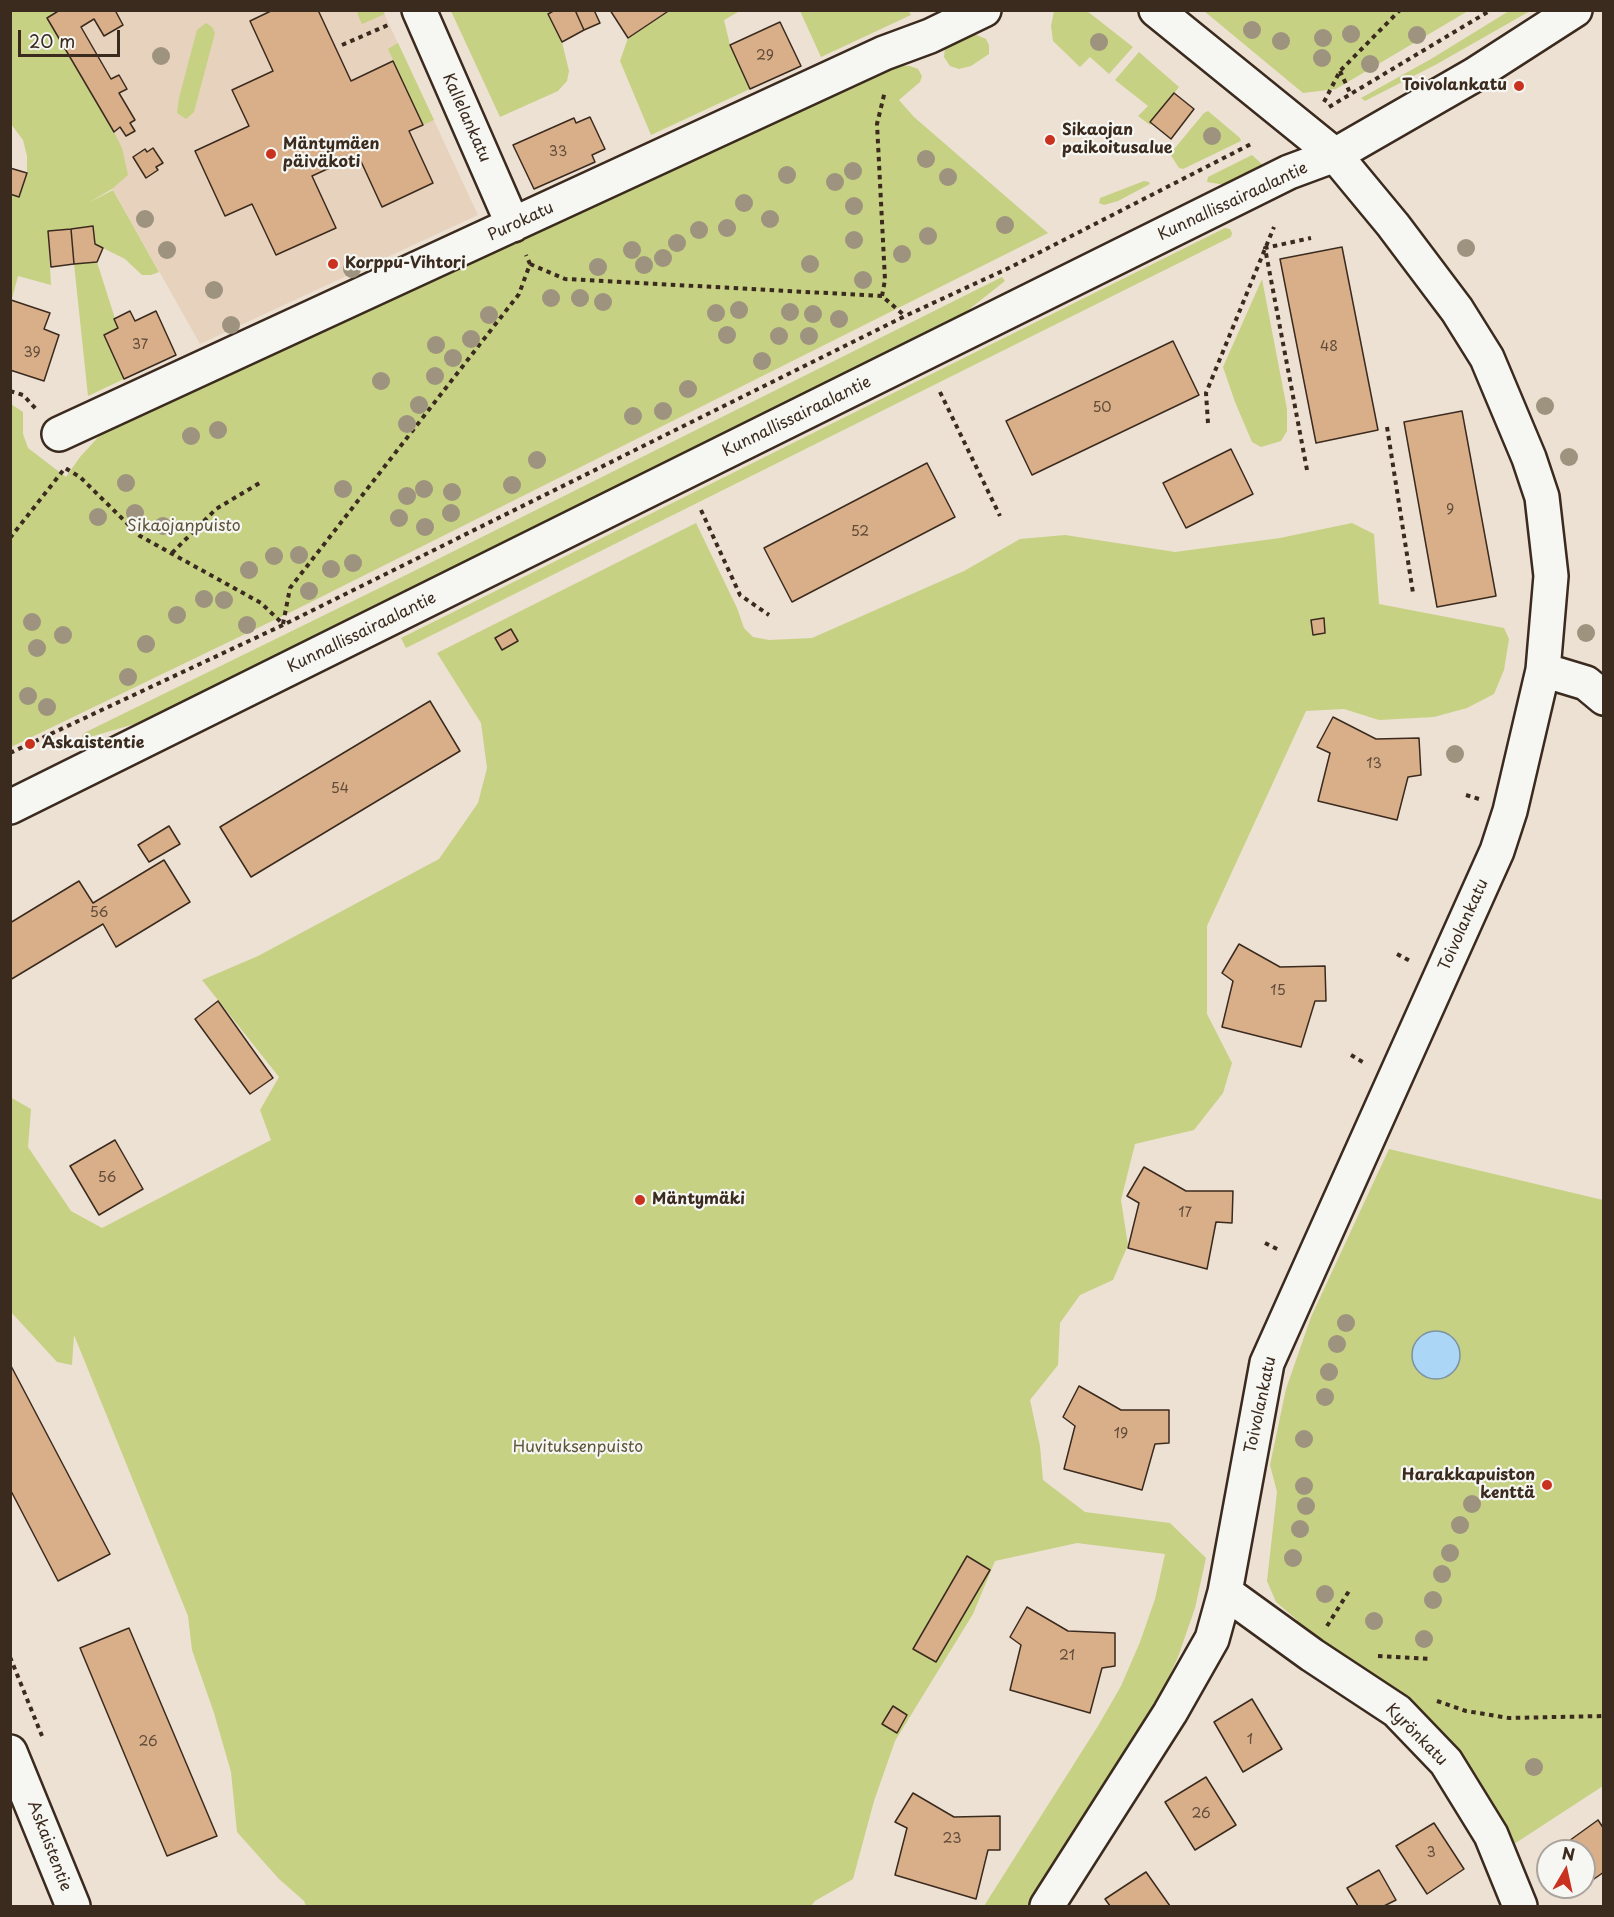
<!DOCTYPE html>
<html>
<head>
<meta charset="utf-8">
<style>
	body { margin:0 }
	#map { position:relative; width:1614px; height:1917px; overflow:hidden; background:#ede1d3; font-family:"Playpen Sans",sans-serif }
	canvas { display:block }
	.frame { position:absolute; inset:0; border:12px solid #3b2a1e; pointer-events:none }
	.north { position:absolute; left:1536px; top:1839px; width:60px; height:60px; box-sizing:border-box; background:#f6f6f2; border:2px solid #aba49d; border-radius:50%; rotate:9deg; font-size:16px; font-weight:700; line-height:24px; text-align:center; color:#3b2a1e }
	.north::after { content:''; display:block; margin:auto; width:21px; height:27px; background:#c8321e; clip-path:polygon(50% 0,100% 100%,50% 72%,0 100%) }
	.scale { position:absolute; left:18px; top:30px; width:102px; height:27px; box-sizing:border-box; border:3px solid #3b2a1e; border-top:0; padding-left:8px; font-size:18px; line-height:21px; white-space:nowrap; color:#3b2a1e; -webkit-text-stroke:4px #f6f6f2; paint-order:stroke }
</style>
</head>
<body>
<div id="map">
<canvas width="1614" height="1917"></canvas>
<div class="frame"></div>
<div class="north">N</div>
<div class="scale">20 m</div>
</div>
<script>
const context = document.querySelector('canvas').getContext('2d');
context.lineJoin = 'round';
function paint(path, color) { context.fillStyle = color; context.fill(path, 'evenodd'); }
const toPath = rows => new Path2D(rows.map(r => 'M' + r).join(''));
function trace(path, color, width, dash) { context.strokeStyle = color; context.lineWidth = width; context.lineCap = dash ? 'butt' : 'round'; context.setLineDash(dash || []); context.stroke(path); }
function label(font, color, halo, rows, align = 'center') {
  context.font = font + ' "Playpen Sans",sans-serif'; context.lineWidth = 4.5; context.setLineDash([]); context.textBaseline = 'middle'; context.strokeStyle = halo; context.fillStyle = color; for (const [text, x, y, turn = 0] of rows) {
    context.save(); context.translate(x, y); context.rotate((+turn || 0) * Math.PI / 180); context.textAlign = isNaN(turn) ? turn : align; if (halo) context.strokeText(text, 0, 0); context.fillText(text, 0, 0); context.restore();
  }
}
paint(toPath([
	[23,10,383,11,478,215,200,344,21,26]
]), '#e7d2bd');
paint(toPath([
	[362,10,383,11,385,14,362,24,357,13],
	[908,10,911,15,821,57,800,11],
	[11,11,48,11,55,13,47,18,114,132,122,148,128,175,112,189,88,203,113,190,159,272,151,275,142,275,125,259,95,244,93,226,48,231,51,285,18,276,11,302,11,194,19,197,27,173,27,156,23,140,11,124],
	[451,11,549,11,548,14,562,42,569,71,567,81,558,91,500,117],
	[670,11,740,11,724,20,730,45,750,89,651,135,620,61,628,38],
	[1054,11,1087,11,1133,47,1109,74,1090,57,1080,67,1053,41,1051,26],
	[1204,11,1468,11,1336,89,1303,93],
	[1509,11,1530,11,1437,64,1365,101,1361,98,1431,59],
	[206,23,212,27,215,33,194,112,186,119,177,113,179,98,197,30],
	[974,34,986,39,989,45,989,54,971,66,959,69,950,66,944,57,945,47,950,42],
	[398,43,434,120,423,125,388,49],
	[1139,52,1179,87,1150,125,1138,116,1148,106,1115,80],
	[893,65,910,66,918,69,922,76,920,82,899,100,914,117,1048,233,295,610,11,747,11,404,23,412,23,434,28,448,66,477,80,457,103,432],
	[1208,111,1240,138,1241,141,1183,169,1179,168,1170,154,1204,113],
	[1252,155,1265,167,1225,185,1207,182,1208,177],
	[1144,181,1149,182,1150,184,1118,201,1104,205,1099,203,1100,198],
	[1225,228,1230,229,1232,233,1231,237,406,648,401,638],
	[97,262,118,328,104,335,124,379,88,396,74,264],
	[1002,277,1005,281,953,322,162,716,83,739,82,736,84,733,406,575],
	[1262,279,1287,409,1287,431,1281,441,1261,447,1252,442,1235,402,1223,367],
	[696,523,737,608,744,628,753,637,769,640,812,638,964,571,1020,539,1065,535,1175,552,1280,538,1352,523,1374,534,1379,604,1504,628,1509,639,1504,670,1494,694,1467,708,1434,717,1379,720,1344,709,1306,711,1207,926,1207,1014,1232,1063,1223,1093,1194,1130,1135,1144,1121,1200,1128,1245,1113,1280,1080,1295,1060,1323,1058,1365,1030,1400,1040,1446,1043,1480,1085,1512,1170,1523,1206,1558,1195,1608,1178,1657,1157,1703,1033,1906,984,1906,1098,1726,1121,1686,1140,1642,1155,1599,1165,1554,1077,1543,995,1561,973,1614,895,1741,874,1801,853,1879,815,1901,811,1906,306,1906,304,1901,279,1879,237,1832,231,1772,214,1713,192,1650,188,1616,74,1335,72,1365,57,1362,11,1312,10,1097,31,1109,28,1147,71,1211,102,1228,271,1140,260,1110,279,1077,202,980,258,956,439,859,478,803,487,768,481,723,437,653],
	[1389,1149,1603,1200,1603,1786,1511,1846,1292,1625,1297,1620,1276,1602,1267,1581,1277,1492,1270,1465,1286,1389,1311,1317]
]), '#c6d184');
const water = toPath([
	'1412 1355a24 24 0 1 1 48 0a24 24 0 1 1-48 0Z'
]);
paint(water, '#abd6f6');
trace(water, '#7e91a0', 1.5);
const building = toPath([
	[60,10,115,10,123,25,104,36,94,19,81,27,111,79,119,75,127,89,119,93,135,120,130,123,135,131,126,136,120,127,114,132,47,18,60,10],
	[273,10,318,10,351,81,393,61,423,125,409,131,433,183,382,207,358,155,312,176,336,228,276,255,252,204,225,216,195,151,249,126,232,90,273,71,250,21,273,10],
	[555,10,575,10,584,30,562,42,548,14,555,10],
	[575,10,594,10,600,23,584,30,575,10],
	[610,10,670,10,628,38,610,10],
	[780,22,801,66,750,89,730,45,780,22],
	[1174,93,1194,109,1171,139,1150,122,1174,93],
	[590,117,605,149,592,155,595,162,534,189,513,145,574,118,576,123,590,117],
	[153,148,163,163,156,167,158,170,146,178,133,157,145,149,147,152,153,148],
	[10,168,27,173,19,197,10,194,10,168],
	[93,226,95,244,103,248,97,262,74,264,71,229,93,226],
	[71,229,74,264,51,267,48,231,71,229],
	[1342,247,1378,430,1316,443,1280,259,1342,247],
	[11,300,50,313,44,329,59,335,44,381,10,370,11,300],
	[130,311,135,321,156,311,176,355,124,379,104,335,118,328,114,319,130,311],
	[1173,341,1199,395,1032,475,1006,421,1173,341],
	[1462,411,1496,596,1437,607,1404,422,1462,411],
	[1231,449,1253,494,1186,528,1163,483,1231,449],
	[927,463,955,517,792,602,764,548,927,463],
	[1324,618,1325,633,1313,635,1311,620,1324,618],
	[511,629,518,641,502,650,495,638,511,629],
	[430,701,460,751,251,877,220,827,430,701],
	[1333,717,1376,739,1419,738,1421,775,1408,777,1397,820,1318,801,1330,753,1317,747,1333,717],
	[169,826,180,844,149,862,138,845,169,826],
	[164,860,190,902,116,947,103,924,10,980,10,923,79,881,93,903,164,860],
	[1239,944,1280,967,1325,966,1326,1001,1315,1001,1301,1047,1222,1027,1233,981,1222,973,1239,944],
	[218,1001,273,1078,250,1094,195,1019,218,1001],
	[115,1140,143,1189,99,1215,70,1166,115,1140],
	[1144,1167,1186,1191,1233,1191,1232,1223,1216,1222,1207,1269,1128,1248,1139,1203,1127,1196,1144,1167],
	[10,1364,110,1554,58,1581,10,1489,10,1364],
	[1079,1386,1121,1410,1169,1410,1169,1443,1155,1444,1142,1490,1064,1469,1075,1426,1063,1417,1079,1386],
	[967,1556,990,1570,936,1662,913,1649,967,1556],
	[1027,1607,1068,1631,1115,1633,1115,1666,1102,1668,1090,1713,1010,1690,1021,1645,1010,1637,1027,1607],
	[129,1628,217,1836,167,1856,80,1648,129,1628],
	[1252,1699,1282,1749,1243,1772,1214,1722,1252,1699],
	[893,1706,907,1715,897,1733,882,1724,893,1706],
	[1206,1777,1236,1825,1195,1850,1165,1802,1206,1777],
	[913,1793,954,1817,1000,1816,1000,1850,988,1850,976,1899,895,1875,907,1828,895,1822,913,1793],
	[1598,1820,1604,1829,1604,1872,1584,1886,1584,1851,1555,1851,1598,1820],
	[1434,1823,1464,1869,1427,1894,1396,1846,1434,1823],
	[1379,1870,1396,1900,1384,1906,1358,1906,1347,1888,1379,1870],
	[1146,1872,1170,1906,1110,1906,1105,1899,1146,1872],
	[1569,1887,1583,1887,1574,1893,1569,1887]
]);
paint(building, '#d9af8a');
trace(building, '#3b2a1e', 1.5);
const minor = toPath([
	[419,10,513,225],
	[59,434,884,53,930,36,984,10],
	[1543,670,1586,683,1604,698],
	[1225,1592,1312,1655,1397,1711,1446,1762,1491,1835,1520,1906],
	[1047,1906,1170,1713,1212,1639,1225,1592,1267,1363,1497,851,1510,811,1543,670,1551,576,1542,497,1529,458,1487,358,1457,310,1393,225,1335,155,1156,10]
]);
const tertiary = toPath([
	[10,807,1289,172,1335,155,1474,75,1575,10]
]);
const secondary = toPath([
	[10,1752,73,1906]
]);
trace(minor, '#3b2a1e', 38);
trace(tertiary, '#3b2a1e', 38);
trace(secondary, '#3b2a1e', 38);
trace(toPath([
	[342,45,388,25],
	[1340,71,1351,95],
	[1324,102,1340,71,1400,10],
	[1329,107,1491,10],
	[530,264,565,279,882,296,905,316],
	[882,296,885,280,877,124,885,91],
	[10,391,23,395,37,410],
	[940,392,1000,516],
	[1208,423,1206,393,1274,227],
	[1387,427,1413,593],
	[1307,470,1265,248,1311,238],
	[701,510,740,595,769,615],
	[10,538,65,468,80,477,140,536,261,603,283,624],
	[172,553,216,509,263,481],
	[283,624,290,588,519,294,530,264,526,255],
	[10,753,283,625,905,316,1011,267,1253,143],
	[1466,795,1479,799],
	[1397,954,1412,962],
	[1351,1055,1366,1064],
	[1265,1243,1281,1251],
	[1327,1626,1349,1591],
	[1378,1656,1431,1659],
	[10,1657,42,1736],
	[1437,1701,1466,1711,1509,1718,1604,1716]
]), '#3b2a1e', 4, [4.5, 4.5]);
trace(minor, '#f6f6f2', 33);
trace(tertiary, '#f6f6f2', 33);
trace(secondary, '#f6f6f2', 33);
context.fillStyle = '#9e937e';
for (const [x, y] of [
	[1252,30],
	[1351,34],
	[1417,35],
	[1323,38],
	[1281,41],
	[1099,42],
	[161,56],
	[1322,58],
	[1370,64],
	[1212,136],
	[926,159],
	[853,171],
	[787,175],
	[948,177],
	[835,182],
	[744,203],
	[854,206],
	[145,219],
	[770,219],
	[1005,225],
	[727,228],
	[699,230],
	[928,236],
	[854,240],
	[677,243],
	[1466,248],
	[167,250],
	[632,250],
	[902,254],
	[663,258],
	[810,264],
	[644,265],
	[598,267],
	[352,269],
	[863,280],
	[214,290],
	[551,298],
	[580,298],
	[603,302],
	[739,310],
	[790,312],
	[716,313],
	[813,314],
	[489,315],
	[839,319],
	[231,325],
	[727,335],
	[779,336],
	[809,336],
	[471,339],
	[436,345],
	[453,358],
	[762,361],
	[435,376],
	[381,381],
	[688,389],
	[419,405],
	[1545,406],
	[663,411],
	[633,416],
	[407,424],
	[218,430],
	[191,436],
	[1569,457],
	[537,460],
	[126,483],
	[512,485],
	[343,489],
	[424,489],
	[452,492],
	[407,496],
	[135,513],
	[451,513],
	[98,517],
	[399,518],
	[163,526],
	[425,527],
	[299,555],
	[274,556],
	[353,563],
	[331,569],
	[249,570],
	[309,591],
	[204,599],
	[224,600],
	[177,615],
	[32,622],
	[247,625],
	[1586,633],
	[63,635],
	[146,644],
	[37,648],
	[128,677],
	[28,696],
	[47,707],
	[1455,754],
	[1346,1323],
	[1337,1344],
	[1329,1372],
	[1325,1397],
	[1304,1439],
	[1304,1486],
	[1472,1504],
	[1306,1506],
	[1460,1525],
	[1300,1529],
	[1450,1553],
	[1293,1558],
	[1442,1574],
	[1325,1594],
	[1433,1600],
	[1374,1621],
	[1424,1639],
	[1534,1767]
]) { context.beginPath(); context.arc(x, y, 9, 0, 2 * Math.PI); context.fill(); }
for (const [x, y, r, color] of [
	[1519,86,6,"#c8321e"],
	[1050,140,6,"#c8321e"],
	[271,154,6,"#c8321e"],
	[333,264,6,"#c8321e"],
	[30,744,6,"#c8321e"],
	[640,1200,6,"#c8321e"],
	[1547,1485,6,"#c8321e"]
]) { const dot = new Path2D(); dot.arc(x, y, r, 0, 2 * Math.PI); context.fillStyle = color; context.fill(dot); trace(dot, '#f6f6f2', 2); }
label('14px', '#624b39', null, [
	["29",765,56],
	["33",558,152],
	["37",140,345],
	["48",1329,347],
	["39",32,353],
	["50",1102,408],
	["9",1450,510],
	["52",860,532],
	["13",1374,764],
	["54",340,789],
	["56",99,913],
	["15",1278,991],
	["56",107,1178],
	["17",1185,1213],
	["19",1121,1434],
	["21",1067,1656],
	["1",1250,1740],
	["26",148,1742],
	["26",1201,1814],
	["23",952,1839],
	["3",1431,1853]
]);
label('bold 16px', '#3b2a1e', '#f6f6f2', [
	["Toivolankatu",1507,86,"right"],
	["Sikaojan",1062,131],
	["paikoitusalue",1062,149],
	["Mäntymäen",283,145],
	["päiväkoti",283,163],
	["Korppu-Vihtori",345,264],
	["Askaistentie",42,744],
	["Mäntymäki",652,1200],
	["Harakkapuiston",1535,1476,"right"],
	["kenttä",1535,1494,"right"]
], 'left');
label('16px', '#3b2a1e', '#f6f6f2', [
	["Kallelankatu",466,118,66],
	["Kunnallissairaalantie",1233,202,-25],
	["Purokatu",521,222,-25],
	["Kunnallissairaalantie",797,417,-26],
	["Kunnallissairaalantie",362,633,-26],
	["Toivolankatu",1464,925,-66],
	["Toivolankatu",1261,1405,-78],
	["Kyrönkatu",1416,1735,45],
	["Askaistentie",49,1846,69]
]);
label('16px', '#5e5438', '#f6f6f2', [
	["Sikaojanpuisto",184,527],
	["Huvituksenpuisto",578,1448]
]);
</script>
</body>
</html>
